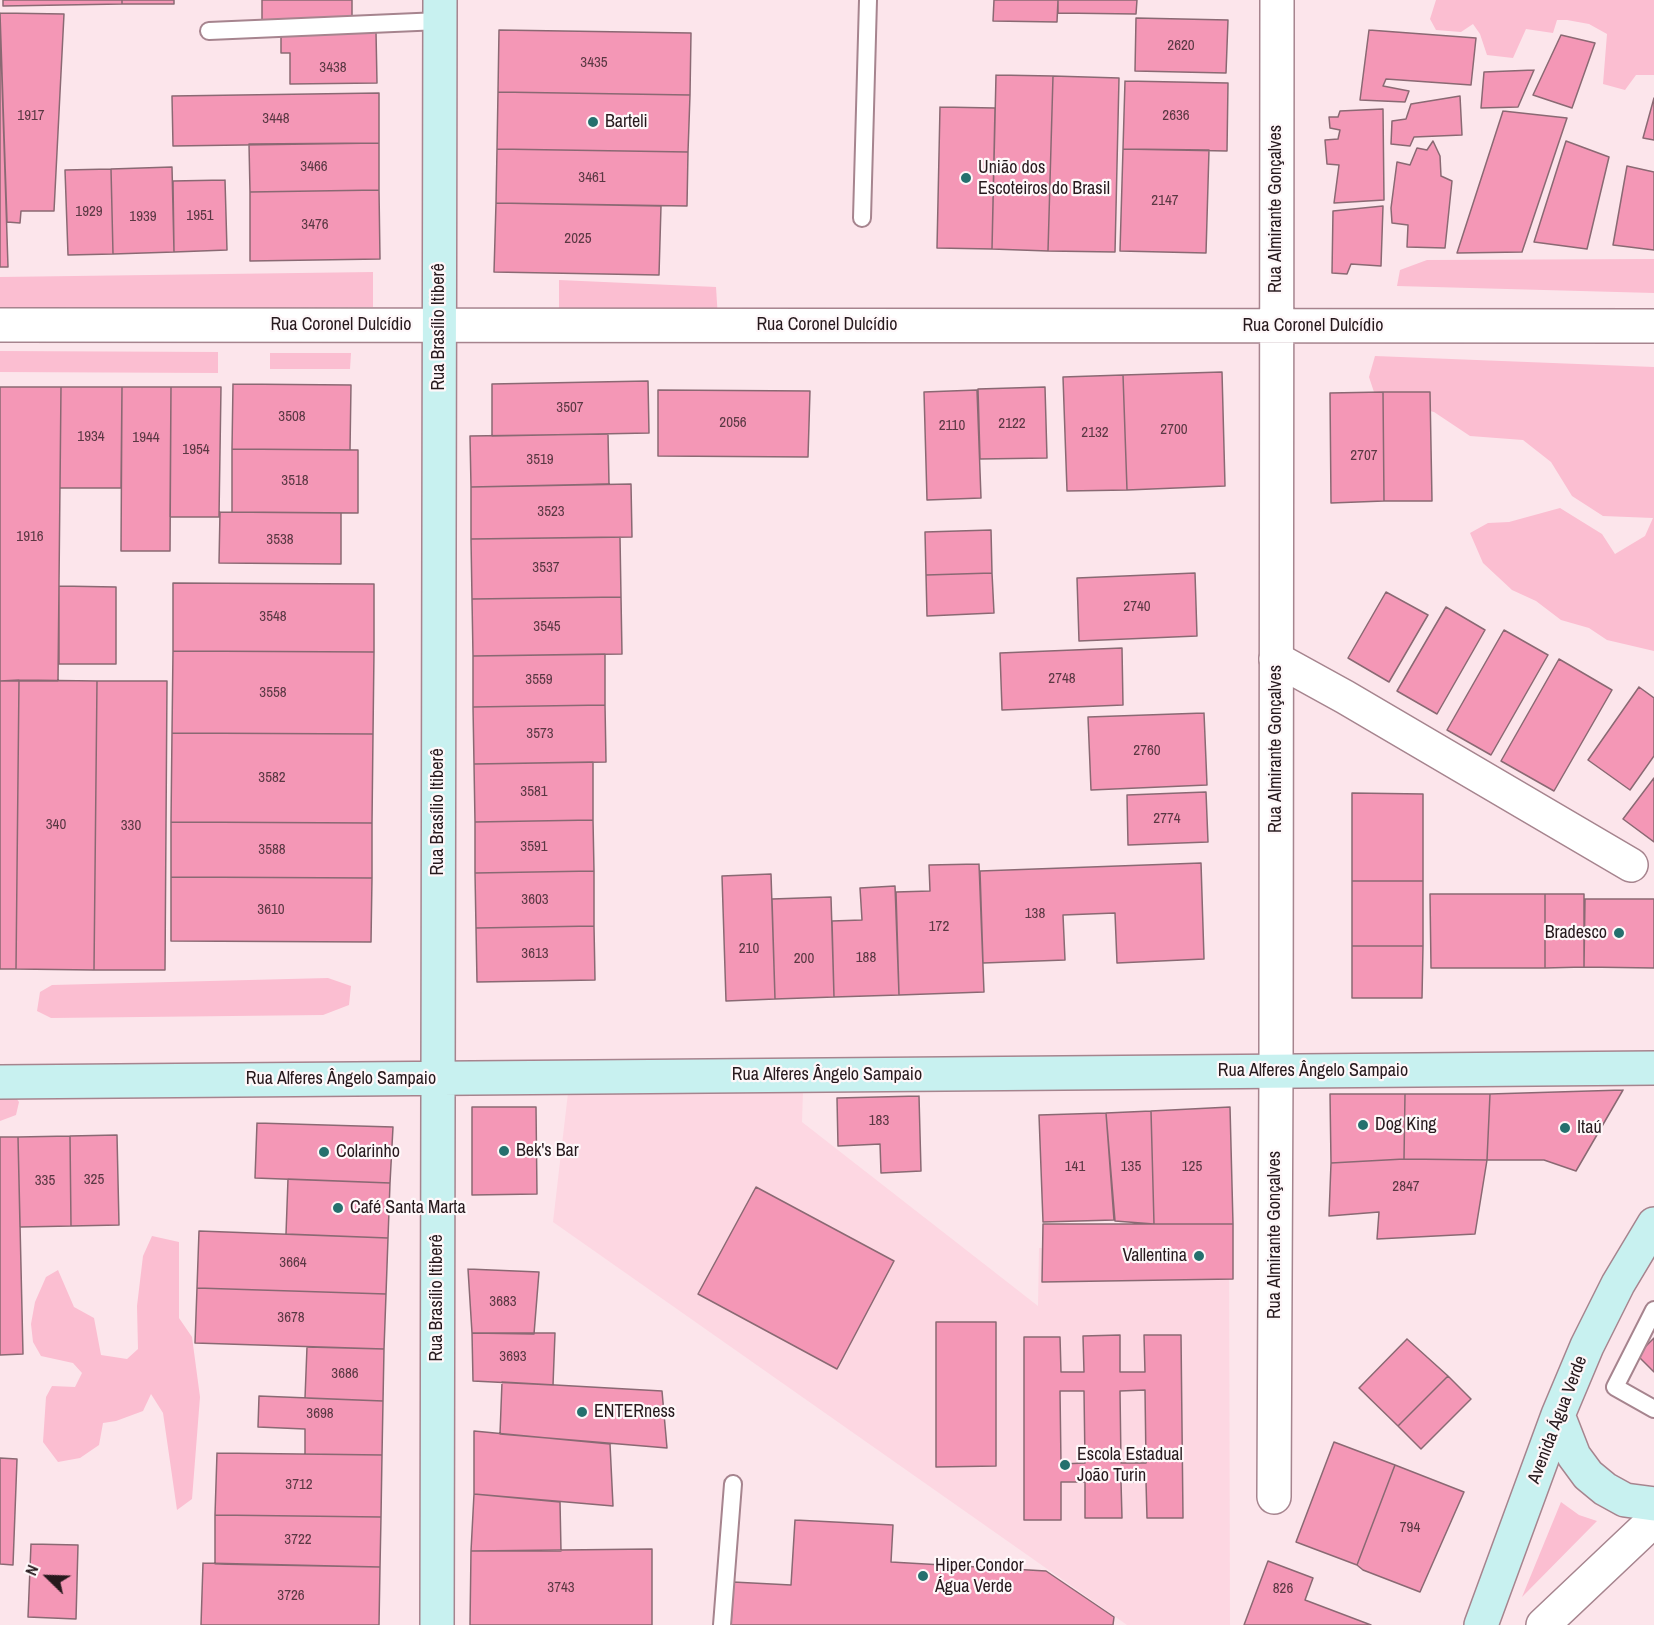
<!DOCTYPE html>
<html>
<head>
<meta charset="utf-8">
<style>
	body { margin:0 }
	#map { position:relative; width:1654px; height:1625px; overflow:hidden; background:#fce5eb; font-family:"Archivo Narrow",sans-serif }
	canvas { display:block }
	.north { position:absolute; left:18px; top:1547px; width:60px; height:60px; -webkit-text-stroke:4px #fef7f9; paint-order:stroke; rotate:293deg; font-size:16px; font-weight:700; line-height:24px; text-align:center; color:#26191d }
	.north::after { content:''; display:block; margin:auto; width:21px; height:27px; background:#26191d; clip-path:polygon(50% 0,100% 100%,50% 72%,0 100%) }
</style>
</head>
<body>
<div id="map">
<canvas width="1654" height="1625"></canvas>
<div class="north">N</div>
</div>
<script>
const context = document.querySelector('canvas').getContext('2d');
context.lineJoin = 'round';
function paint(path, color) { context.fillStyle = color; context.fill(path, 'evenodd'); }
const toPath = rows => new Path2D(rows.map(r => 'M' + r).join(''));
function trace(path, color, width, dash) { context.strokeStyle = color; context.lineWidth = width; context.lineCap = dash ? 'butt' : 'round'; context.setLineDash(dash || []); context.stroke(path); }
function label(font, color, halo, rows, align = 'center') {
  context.font = font + ' "Archivo Narrow",sans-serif'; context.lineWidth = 4.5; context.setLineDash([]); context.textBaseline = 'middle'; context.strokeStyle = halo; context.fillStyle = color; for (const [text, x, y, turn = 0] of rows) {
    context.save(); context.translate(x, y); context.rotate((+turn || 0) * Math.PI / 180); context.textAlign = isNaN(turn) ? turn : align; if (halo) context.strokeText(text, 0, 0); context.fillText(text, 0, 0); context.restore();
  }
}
paint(toPath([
	[803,1091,802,1122,1038,1306,1039,1248,1229,1246,1230,1625,1127,1625,553,1222,568,1093]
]), '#fdd7e2');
paint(toPath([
	[1436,0,1654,0,1654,75,1636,75,1625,90,1603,84,1607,34,1589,24,1567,20,1557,20,1553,33,1526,29,1513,58,1487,55,1480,34,1473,24,1461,32,1436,30,1430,19],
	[1654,259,1654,293,1397,286,1400,270,1427,260],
	[373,272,373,307,0,311,0,277],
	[559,280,716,287,718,319,559,317],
	[0,351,218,352,218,373,0,372],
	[270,353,351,353,350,369,270,369],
	[1375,356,1654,367,1654,651,1607,640,1589,628,1561,620,1536,601,1512,590,1483,563,1470,533,1488,523,1509,522,1560,508,1602,534,1615,554,1645,536,1653,518,1603,516,1572,496,1551,462,1523,440,1470,436,1434,412,1376,398,1369,377],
	[328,978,351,986,349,1005,323,1015,51,1018,37,1011,40,992,52,985],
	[0,1090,11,1091,19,1102,16,1115,0,1121],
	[152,1236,179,1242,179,1318,192,1337,200,1397,192,1499,177,1510,163,1413,151,1394,143,1411,116,1421,103,1423,99,1445,80,1458,58,1462,43,1442,46,1397,52,1386,75,1387,82,1373,73,1363,41,1356,33,1342,31,1324,35,1302,46,1277,58,1270,74,1307,94,1318,101,1355,127,1359,138,1349,137,1306,143,1256],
	[1561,1502,1579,1515,1597,1521,1522,1597]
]), '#fbbed1');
const building = toPath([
	[3,0,122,0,122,4,3,6,3,0],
	[122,0,174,0,174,4,122,4,122,0],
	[262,0,352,0,352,19,262,21,262,0],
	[994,0,1058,0,1057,22,993,21,994,0],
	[1058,0,1137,0,1136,14,1058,13,1058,0],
	[0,13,64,14,54,211,21,211,20,223,7,222,0,13],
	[1136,18,1228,20,1226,73,1135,71,1136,18],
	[0,19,8,267,0,267,0,19],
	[499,30,691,33,690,95,498,92,499,30],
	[1369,30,1476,38,1471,85,1386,79,1383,86,1409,91,1405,102,1360,100,1369,30],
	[376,32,377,83,290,84,290,53,281,53,281,34,376,32],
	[1561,35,1595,43,1572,108,1533,95,1561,35],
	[1534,70,1518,107,1481,108,1484,72,1534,70],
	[996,75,1053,76,1048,251,992,249,996,75],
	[1053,76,1119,78,1115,252,1048,251,1053,76],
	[1125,81,1228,83,1227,151,1123,149,1125,81],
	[498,92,690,95,688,152,497,149,498,92],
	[379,93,379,143,173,146,172,96,379,93],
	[1460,96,1462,135,1414,137,1410,146,1391,144,1392,121,1406,119,1411,104,1460,96],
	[1654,98,1654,140,1643,138,1654,98],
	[940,107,995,108,992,249,937,248,940,107],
	[1383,109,1384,200,1334,203,1339,165,1327,164,1325,140,1338,139,1340,130,1330,128,1329,117,1338,117,1340,111,1383,109],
	[1503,111,1567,118,1522,252,1457,253,1503,111],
	[1433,141,1440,156,1441,176,1452,181,1445,248,1407,247,1408,225,1392,223,1391,208,1397,162,1410,165,1417,148,1427,150,1433,141],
	[1566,141,1609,157,1587,249,1534,242,1566,141],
	[379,143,379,190,250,192,249,144,379,143],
	[497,149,688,152,687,206,496,203,497,149],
	[1123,149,1209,150,1206,253,1120,251,1123,149],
	[1627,166,1654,172,1654,250,1613,245,1627,166],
	[172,167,174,252,113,254,111,169,172,167],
	[111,169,113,254,68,255,65,170,111,169],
	[225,180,227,250,174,252,173,181,225,180],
	[379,190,380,259,250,261,250,192,379,190],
	[496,203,661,206,659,275,494,272,496,203],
	[1383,206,1381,266,1351,264,1347,274,1332,273,1333,211,1383,206],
	[1222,372,1225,486,1127,490,1123,375,1222,372],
	[1123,375,1127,490,1067,491,1063,377,1123,375],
	[648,381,649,433,492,436,492,384,648,381],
	[233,384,351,385,350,450,232,449,233,384],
	[0,387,61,387,58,681,0,681,0,387],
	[61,387,122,387,121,488,60,488,61,387],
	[122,387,171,387,170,551,121,551,122,387],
	[171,387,221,387,219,517,170,517,171,387],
	[1045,387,1047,458,980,459,978,389,1045,387],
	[658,390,810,391,808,457,658,456,658,390],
	[977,390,981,498,927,500,924,392,977,390],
	[1383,392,1430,392,1432,501,1384,501,1383,392],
	[1383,392,1384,501,1331,503,1330,393,1383,392],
	[608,434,609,484,471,487,470,436,608,434],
	[232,449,358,450,358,513,232,512,232,449],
	[631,484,632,537,471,539,471,487,631,484],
	[220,512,341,513,341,564,219,563,220,512],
	[991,530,992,573,926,575,925,532,991,530],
	[620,537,621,597,472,599,471,539,620,537],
	[992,573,994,613,927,616,926,575,992,573],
	[1195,573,1197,636,1079,641,1077,578,1195,573],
	[173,583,374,584,374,652,173,651,173,583],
	[59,586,116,587,116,664,59,664,59,586],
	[1386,592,1428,615,1389,682,1348,658,1386,592],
	[621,597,622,654,473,656,472,599,621,597],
	[1446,607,1485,630,1437,714,1397,691,1446,607],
	[1504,630,1548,655,1491,755,1447,730,1504,630],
	[1122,648,1123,705,1002,710,1000,653,1122,648],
	[173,651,374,652,373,734,172,733,173,651],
	[605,654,605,705,473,707,473,656,605,654],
	[1559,659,1612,690,1554,791,1501,761,1559,659],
	[19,680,97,681,94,970,16,969,19,680],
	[19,680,16,969,0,969,0,681,19,680],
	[97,681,167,681,165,970,94,970,97,681],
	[1639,687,1654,698,1654,756,1630,790,1588,760,1639,687],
	[605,705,606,762,474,764,473,707,605,705],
	[1204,713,1207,785,1091,790,1088,717,1204,713],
	[172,733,373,734,372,823,171,822,172,733],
	[593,762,593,820,475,822,474,764,593,762],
	[1654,778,1654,842,1623,819,1654,778],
	[1206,792,1208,842,1128,845,1127,795,1206,792],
	[1352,793,1423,794,1423,881,1352,881,1352,793],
	[593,820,594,871,475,873,475,822,593,820],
	[171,822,372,823,372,878,171,877,171,822],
	[1201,863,1204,959,1117,963,1115,913,1063,915,1065,960,983,963,980,871,1201,863],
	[979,864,984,992,899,995,896,892,930,891,929,865,979,864],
	[594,871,594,926,476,928,475,873,594,871],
	[771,874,775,999,726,1001,722,876,771,874],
	[171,877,372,878,371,942,171,941,171,877],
	[1352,881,1423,881,1423,946,1352,946,1352,881],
	[895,886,899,995,834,997,832,921,862,920,860,888,895,886],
	[1430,894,1545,894,1545,968,1431,968,1430,894],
	[1545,894,1584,894,1584,967,1545,968,1545,894],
	[831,897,834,997,775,999,772,899,831,897],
	[1585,899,1654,899,1654,968,1584,967,1585,899],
	[594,926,595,980,477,982,476,928,594,926],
	[1352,946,1423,946,1422,998,1352,998,1352,946],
	[1623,1090,1576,1171,1544,1160,1487,1160,1490,1094,1623,1090],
	[1330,1094,1405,1094,1404,1159,1331,1163,1330,1094],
	[1405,1094,1490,1094,1487,1160,1404,1159,1405,1094],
	[919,1096,921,1171,881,1173,880,1144,838,1146,837,1098,919,1096],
	[472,1107,536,1107,537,1194,472,1195,472,1107],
	[1230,1107,1233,1224,1154,1224,1151,1111,1230,1107],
	[1151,1111,1154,1224,1115,1221,1106,1113,1151,1111],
	[1106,1113,1114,1220,1043,1222,1039,1115,1106,1113],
	[257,1123,393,1127,390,1183,255,1178,257,1123],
	[117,1135,119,1225,71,1226,70,1136,117,1135],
	[70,1136,71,1226,20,1227,18,1137,70,1136],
	[0,1137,18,1137,23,1354,0,1355,0,1137],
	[1404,1159,1487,1160,1475,1234,1377,1239,1379,1212,1329,1216,1331,1163,1404,1159],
	[288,1179,390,1183,388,1238,286,1234,288,1179],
	[756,1187,894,1261,837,1369,698,1294,756,1187],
	[1043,1224,1233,1224,1233,1279,1042,1282,1043,1224],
	[199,1231,388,1238,386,1294,197,1288,199,1231],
	[468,1269,539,1272,534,1334,472,1333,468,1269],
	[197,1288,386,1294,384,1349,195,1343,197,1288],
	[936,1322,996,1322,996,1466,936,1467,936,1322],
	[472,1333,555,1333,553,1385,473,1381,472,1333],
	[1120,1335,1120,1372,1145,1372,1144,1335,1181,1335,1183,1518,1147,1518,1146,1482,1121,1482,1122,1518,1085,1518,1085,1482,1061,1482,1061,1520,1024,1520,1024,1337,1060,1337,1061,1372,1084,1372,1083,1336,1120,1335],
	[1145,1390,1146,1463,1121,1463,1120,1391,1145,1390],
	[1060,1391,1084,1391,1085,1463,1061,1464,1060,1391],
	[1654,1338,1654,1372,1637,1355,1654,1338],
	[1407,1339,1448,1376,1398,1426,1359,1388,1407,1339],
	[307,1347,384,1349,383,1401,305,1398,307,1347],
	[1448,1376,1471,1399,1421,1449,1398,1426,1448,1376],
	[502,1382,662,1391,667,1448,500,1434,502,1382],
	[259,1396,383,1401,382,1455,305,1454,305,1429,258,1427,259,1396],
	[474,1431,610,1444,613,1506,474,1494,474,1431],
	[1334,1442,1395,1465,1357,1565,1296,1542,1334,1442],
	[217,1453,382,1455,381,1517,215,1515,217,1453],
	[0,1458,17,1459,13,1565,0,1564,0,1458],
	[1395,1465,1464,1492,1420,1592,1363,1570,1357,1565,1395,1465],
	[474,1494,560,1502,561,1551,471,1551,474,1494],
	[215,1515,381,1517,380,1567,215,1564,215,1515],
	[795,1520,893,1525,891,1562,1046,1571,1114,1617,1113,1625,731,1625,733,1582,791,1585,795,1520],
	[31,1544,78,1545,76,1619,28,1617,31,1544],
	[652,1549,652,1625,470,1625,471,1551,652,1549],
	[1268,1561,1313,1578,1305,1600,1371,1625,1244,1625,1268,1561],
	[203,1563,380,1567,379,1625,201,1625,203,1563]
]);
paint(building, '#f497b6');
trace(building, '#8a6973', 1.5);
const service = toPath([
	[209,31,440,21],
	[862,218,868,0],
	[1654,1310,1615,1387,1654,1409],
	[722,1625,733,1484]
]);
const minor = toPath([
	[1276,659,1345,697,1631,865],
	[1274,1497,1276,1071],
	[1543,1625,1654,1520]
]);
const tertiary = toPath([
	[0,325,1654,326],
	[1276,1071,1277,0]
]);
const secondary = toPath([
	[0,1082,1654,1068],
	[1558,1415,1574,1456,1588,1475,1605,1489,1625,1500,1654,1504],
	[437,1625,440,0],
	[1481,1625,1558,1415,1587,1346,1618,1284,1654,1224]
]);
trace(service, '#a6848e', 20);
trace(minor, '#a6848e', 36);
trace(tertiary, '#a6848e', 36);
trace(secondary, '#a6848e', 36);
trace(service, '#fff', 16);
trace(minor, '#fff', 33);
trace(tertiary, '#fff', 33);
trace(secondary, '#c8f1f0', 33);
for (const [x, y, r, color] of [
	[593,122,6,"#25706e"],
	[966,178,6,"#25706e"],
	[1619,933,6,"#25706e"],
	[1363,1125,6,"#25706e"],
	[1565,1128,6,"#25706e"],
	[504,1151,6,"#25706e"],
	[324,1152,6,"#25706e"],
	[338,1208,6,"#25706e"],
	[1199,1256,6,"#25706e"],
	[582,1412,6,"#25706e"],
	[1065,1465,6,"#25706e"],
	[923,1576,6,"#25706e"]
]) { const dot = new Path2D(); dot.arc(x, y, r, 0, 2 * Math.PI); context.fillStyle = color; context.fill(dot); trace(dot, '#fef7f9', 2); }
label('15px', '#5a3843', null, [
	["2620",1181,46],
	["3435",594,63],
	["3438",333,68],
	["1917",31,116],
	["2636",1176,116],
	["3448",276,119],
	["3466",314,167],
	["3461",592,178],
	["2147",1165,201],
	["1929",89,212],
	["1951",200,216],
	["1939",143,217],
	["3476",315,225],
	["2025",578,239],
	["3507",570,408],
	["3508",292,417],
	["2056",733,423],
	["2122",1012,424],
	["2110",952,426],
	["2700",1174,430],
	["2132",1095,433],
	["1934",91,437],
	["1944",146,438],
	["1954",196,450],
	["2707",1364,456],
	["3519",540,460],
	["3518",295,481],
	["3523",551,512],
	["1916",30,537],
	["3538",280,540],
	["3537",546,568],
	["2740",1137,607],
	["3548",273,617],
	["3545",547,627],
	["2748",1062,679],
	["3559",539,680],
	["3558",273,693],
	["3573",540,734],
	["2760",1147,751],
	["3582",272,778],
	["3581",534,792],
	["2774",1167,819],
	["340",56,825],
	["330",131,826],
	["3591",534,847],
	["3588",272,850],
	["3603",535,900],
	["3610",271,910],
	["138",1035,914],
	["172",939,927],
	["210",749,949],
	["3613",535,954],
	["188",866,958],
	["200",804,959],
	["183",879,1121],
	["141",1075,1167],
	["135",1131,1167],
	["125",1192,1167],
	["325",94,1180],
	["335",45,1181],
	["2847",1406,1187],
	["3664",293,1263],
	["3683",503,1302],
	["3678",291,1318],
	["3693",513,1357],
	["3686",345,1374],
	["3698",320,1414],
	["3712",299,1485],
	["794",1410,1528],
	["3722",298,1540],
	["3743",561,1588],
	["826",1283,1589],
	["3726",291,1596]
]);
label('18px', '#26191d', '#fef7f9', [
	["Barteli",605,122],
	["União dos",978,168],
	["Escoteiros do Brasil",978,189],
	["Bradesco",1607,933,"right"],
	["Dog King",1375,1125],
	["Itaú",1577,1128],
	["Bek's Bar",516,1151],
	["Colarinho",336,1152],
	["Café Santa Marta",350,1208],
	["Vallentina",1187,1256,"right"],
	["ENTERness",594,1412],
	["Escola Estadual",1077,1455],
	["João Turin",1077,1476],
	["Hiper Condor",935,1566],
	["Água Verde",935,1587]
], 'left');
label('18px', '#26191d', '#fef7f9', [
	["Rua Almirante Gonçalves",1276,209,-90],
	["Rua Coronel Dulcídio",341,325],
	["Rua Coronel Dulcídio",827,325],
	["Rua Coronel Dulcídio",1313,326],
	["Rua Brasílio Itiberê",439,327,-90],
	["Rua Almirante Gonçalves",1276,749,-90],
	["Rua Brasílio Itiberê",438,812,-90],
	["Rua Alferes Ângelo Sampaio",1313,1071],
	["Rua Alferes Ângelo Sampaio",827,1075],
	["Rua Alferes Ângelo Sampaio",341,1079],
	["Rua Almirante Gonçalves",1275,1235,-90],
	["Rua Brasílio Itiberê",437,1298,-90],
	["Avenida Água Verde",1558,1420,-69]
]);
</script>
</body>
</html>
